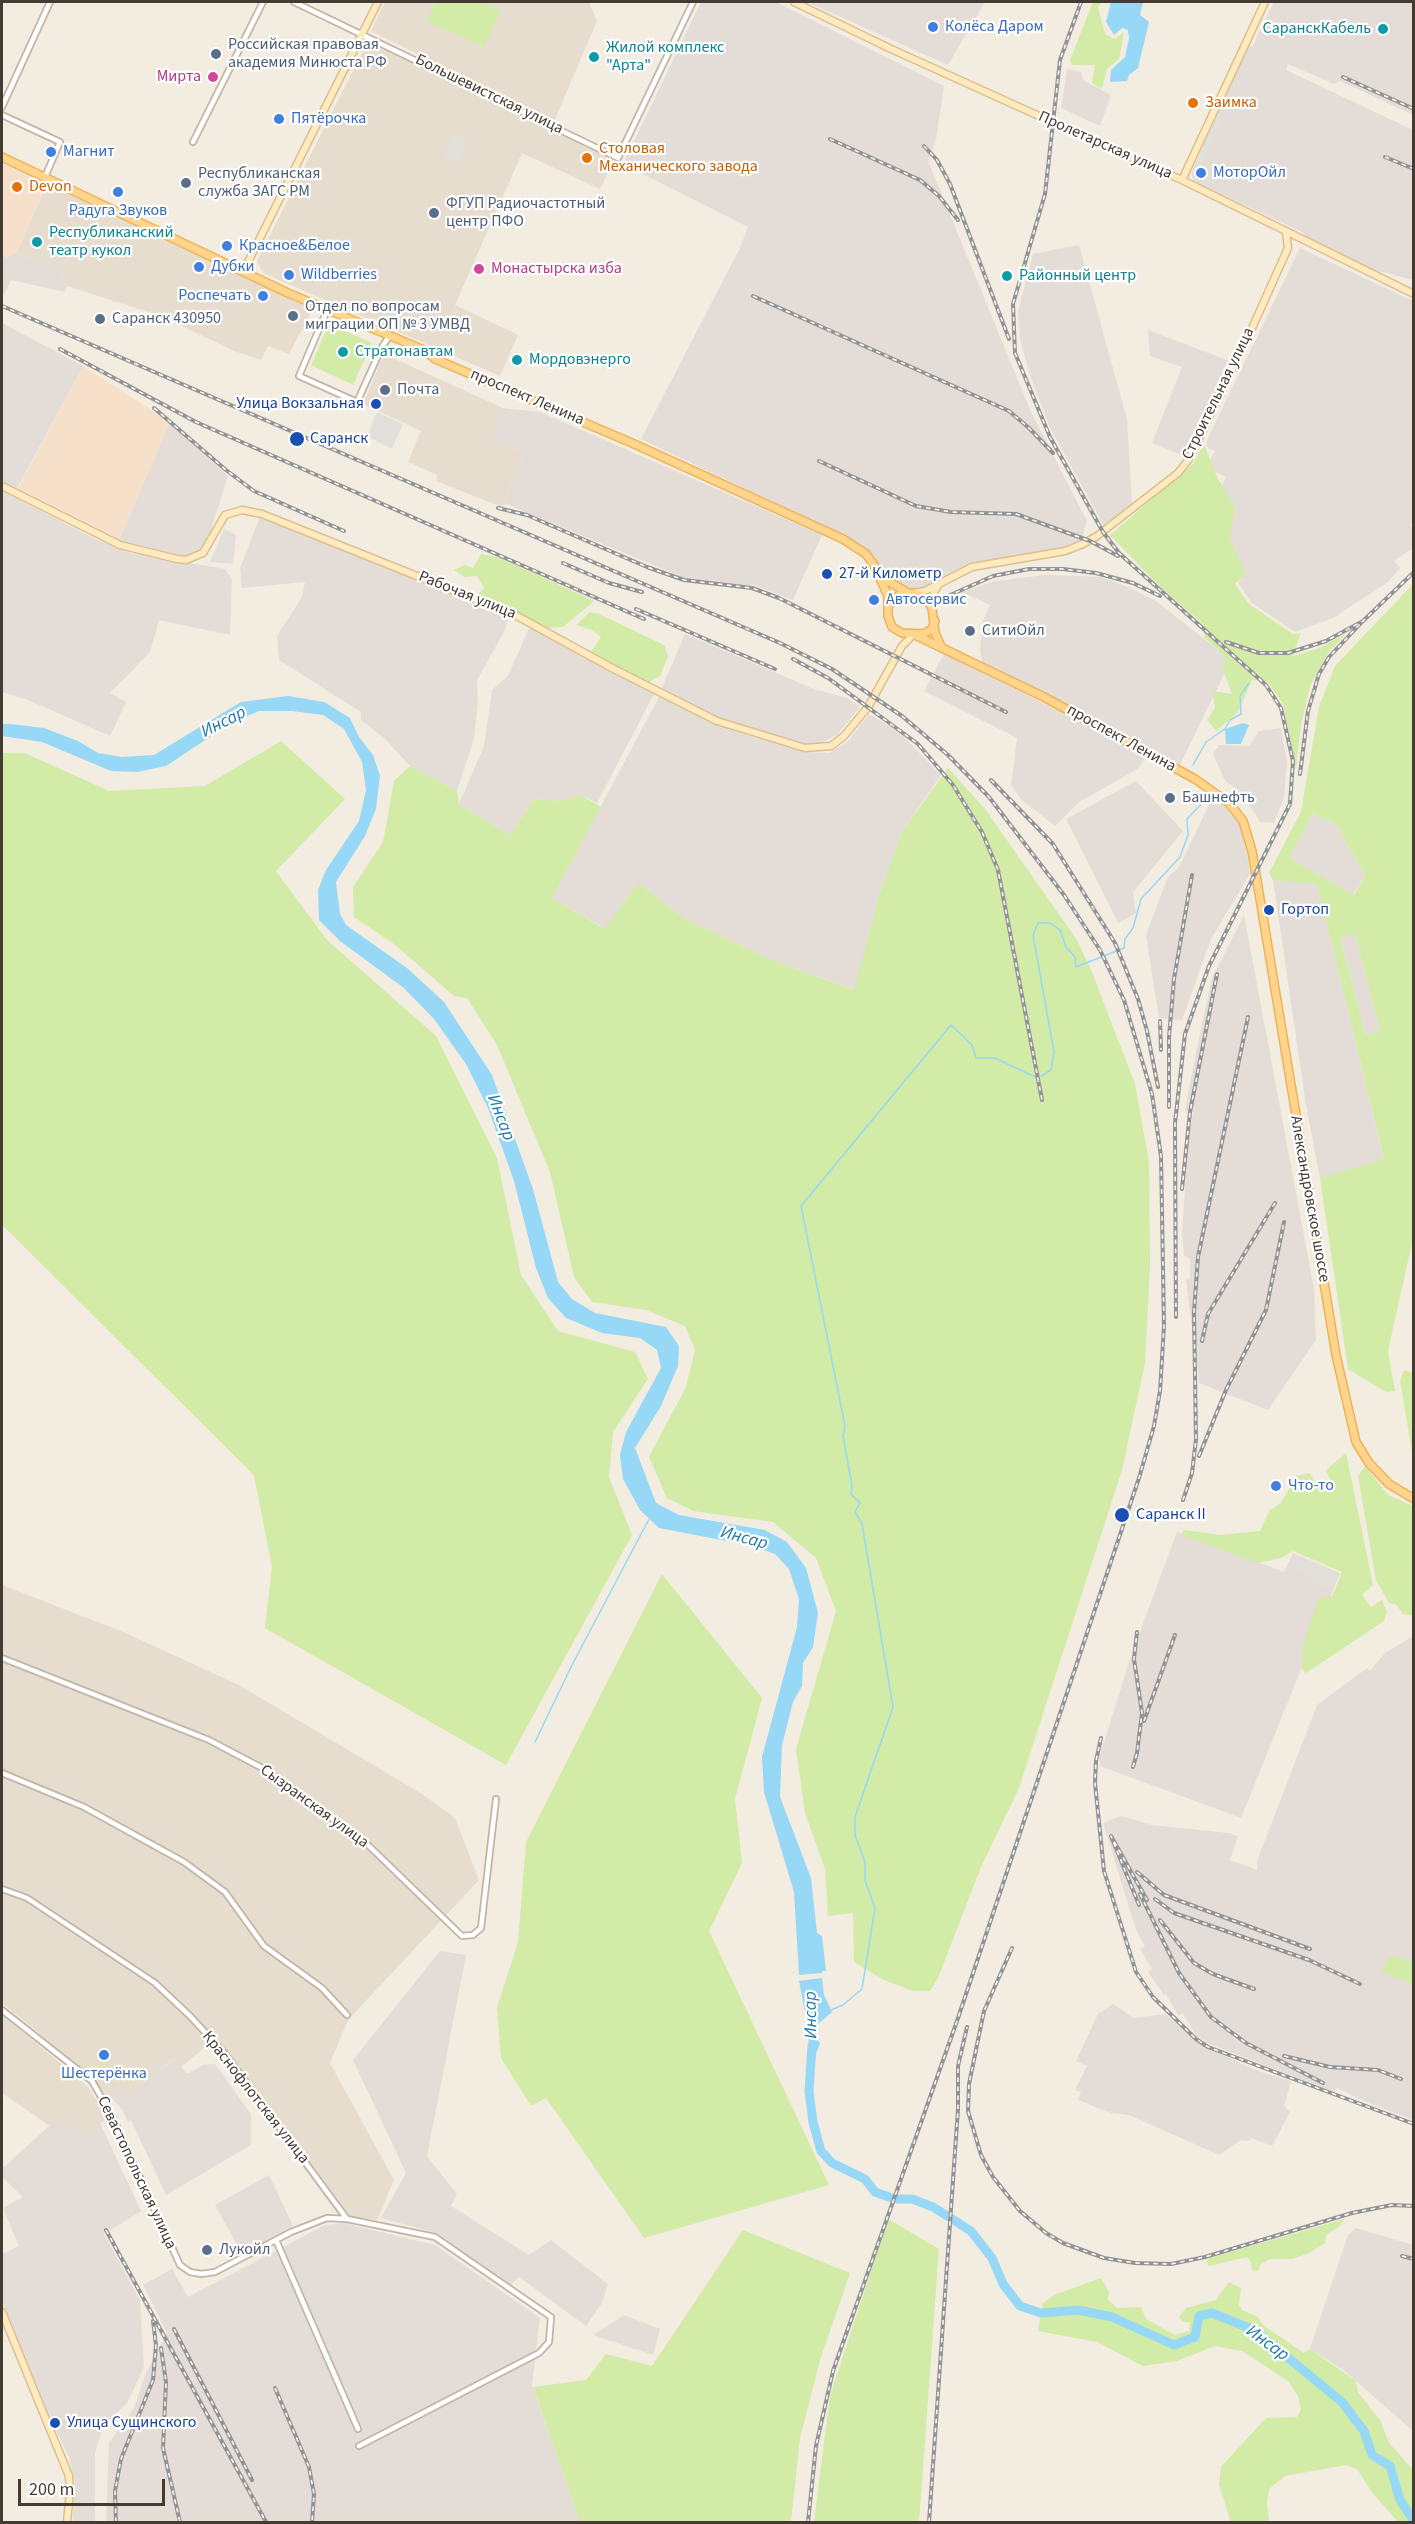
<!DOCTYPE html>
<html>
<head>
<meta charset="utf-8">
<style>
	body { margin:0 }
	#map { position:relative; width:1415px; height:2524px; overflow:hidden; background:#f3ece1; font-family:"Source Sans 3",sans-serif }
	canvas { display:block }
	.frame { position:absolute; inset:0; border:3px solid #443b32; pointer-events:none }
	.scale { position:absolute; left:18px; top:2479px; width:147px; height:27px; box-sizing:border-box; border:3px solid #443b32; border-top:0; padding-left:8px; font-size:18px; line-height:21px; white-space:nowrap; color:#443b32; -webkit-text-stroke:4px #fff; paint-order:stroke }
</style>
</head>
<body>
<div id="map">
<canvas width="1415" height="2524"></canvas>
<div class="frame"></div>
<div class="scale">200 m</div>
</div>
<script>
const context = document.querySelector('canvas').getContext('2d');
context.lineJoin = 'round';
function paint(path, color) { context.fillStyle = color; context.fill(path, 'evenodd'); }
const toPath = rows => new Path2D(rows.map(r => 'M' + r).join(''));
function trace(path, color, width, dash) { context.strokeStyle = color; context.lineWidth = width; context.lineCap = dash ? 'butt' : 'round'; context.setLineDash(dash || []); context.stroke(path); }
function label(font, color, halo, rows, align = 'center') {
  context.font = font + ' "Source Sans 3",sans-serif'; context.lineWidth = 4.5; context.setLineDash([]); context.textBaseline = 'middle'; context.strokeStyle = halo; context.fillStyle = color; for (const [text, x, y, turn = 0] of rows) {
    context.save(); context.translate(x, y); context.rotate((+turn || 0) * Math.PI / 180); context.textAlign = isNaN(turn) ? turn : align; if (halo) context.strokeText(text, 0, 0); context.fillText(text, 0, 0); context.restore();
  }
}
paint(toPath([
	[385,2,589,2,597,21,554,122,371,31],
	[367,43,441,75,614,161,600,189,522,153,455,305,518,335,500,376,263,273,257,261],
	[47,184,313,309,289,354,268,346,261,360,234,351,161,316,67,286,58,265,16,254],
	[384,354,503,408,492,439,524,453,502,507,436,481,437,475,408,462,421,431,363,404],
	[2,1585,121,1631,239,1685,422,1794,455,1818,479,1880,348,2020,330,2063,394,2180,377,2220,338,2215,224,2059,209,2044,181,2067,174,2059,153,2074,127,2098,118,2090,108,2099,94,2078,2,2003],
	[2,2014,89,2088,108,2118,82,2136,59,2118,50,2126,2,2093]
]), '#e7ddcf');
paint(toPath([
	[3,163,47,184,16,254,7,257,2,255],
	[83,366,170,422,119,541,17,490]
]), '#f7e0c9');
paint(toPath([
	[701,2,776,2,944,86,936,140,928,161,1031,412,1087,521,1081,541,1068,548,968,564,923,588,908,588,884,575,860,544,641,439,740,248,748,227,623,164],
	[807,2,985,2,948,65],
	[1274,2,1413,2,1413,115,1340,81,1334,84,1288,64,1286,70,1413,130,1413,280,1364,267,1313,243,1302,232,1194,181,1191,173,1249,46,1252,47],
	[1067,69,1081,72,1083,80,1111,95,1100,126,1061,108],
	[1079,245,1127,419,1132,505,1104,526,1051,430,1029,373,1020,339,1018,311,1033,254],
	[1300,248,1413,301,1414,522,1410,525,1413,529,1413,548,1394,561,1400,568,1388,582,1333,618,1295,632,1251,602,1238,583,1243,578,1213,507,1226,477,1206,468,1215,451,1208,448,1206,442],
	[16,254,58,265,67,286,65,292,11,280,2,299,2,255,7,257],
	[2,323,83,366,16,490,2,483],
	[1148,330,1232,362,1186,457,1152,443,1182,367,1150,356],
	[503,408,540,412,822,535,793,600,752,584,746,586,685,578,506,504,502,507,524,453,492,439],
	[170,422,228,476,206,545,199,552,188,557,158,553,119,541],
	[2,491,95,539,131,553,225,569,232,579,230,635,159,620,150,652,110,693,126,702,110,736,28,700,2,692],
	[260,517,509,615,505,630,477,680,478,701,474,739,457,791,410,766,385,739,361,720,361,712,279,660,277,636,302,597,305,582,242,588,240,568],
	[1045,575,1101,577,1128,587,1156,601,1231,660,1180,765,1084,712,983,664,980,651,982,624,990,605,962,592,995,581],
	[530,626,654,694,597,803,581,795,560,801,534,799,510,835,459,804,484,746,492,690,508,676],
	[685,634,814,689,847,698,860,707,838,734,815,746,801,745,719,718,661,690],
	[944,654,1063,713,1145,757,1139,768,1079,802,1055,826,1021,799,1011,785,1017,738,924,691],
	[659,697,736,732,804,752,829,753,847,742,869,714,900,733,941,775,901,833,879,896,855,990,772,960,687,920,638,883,606,929,552,898],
	[1281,728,1287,763,1284,797,1274,823,1260,822,1242,793,1225,781,1213,754,1219,745,1249,746,1259,731],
	[1136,781,1183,831,1133,892,1136,913,1118,923,1066,819],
	[1213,797,1225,806,1238,822,1244,834,1250,874,1211,939,1182,1020,1159,1018,1146,935,1168,877,1179,867],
	[1313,813,1336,825,1365,875,1353,895,1289,858],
	[1273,880,1317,883,1384,1160,1335,1175,1320,1178,1306,1105],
	[1244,915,1314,1289,1316,1340,1268,1410,1199,1383,1186,1280,1190,1279,1190,1259,1184,1255,1182,1233,1188,1141,1193,1113,1185,1111,1196,1052,1212,978],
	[1355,933,1380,1031,1366,1035,1340,937],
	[1177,1532,1284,1572,1293,1553,1340,1573,1241,1818,1100,1766,1099,1758,1131,1656],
	[1413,1636,1413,2120,1366,2102,1337,2088,1334,2092,1207,2043,1196,2035,1183,2013,1178,2015,1166,1994,1164,1995,1148,1972,1152,1969,1140,1949,1145,1946,1136,1930,1103,1823,1121,1816,1152,1825,1229,1833,1238,1836,1230,1860,1257,1870,1257,1861,1317,1705,1367,1668,1370,1671,1385,1653],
	[440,1951,466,1955,427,2156,457,2194,451,2206,529,2255,551,2240,608,2284,602,2303,586,2326,519,2277,511,2285,436,2233,381,2218,406,2173,353,2060],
	[1113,2004,1134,2018,1165,2014,1202,2045,1255,2070,1291,2081,1284,2106,1290,2112,1272,2146,1251,2138,1249,2141,1241,2140,1219,2155,1129,2115,1111,2113,1078,2100,1081,2092,1075,2090,1087,2066,1076,2061,1098,2014],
	[175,2059,187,2074,203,2065,215,2064,251,2114,251,2145,166,2195,131,2120,128,2122,123,2111,110,2096,118,2090,127,2098,153,2074],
	[59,2117,82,2135,100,2123,141,2211,104,2234,140,2300,144,2367,127,2403,103,2427,95,2453,95,2522,73,2522,75,2484,69,2457,50,2418,2,2302,2,2254,19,2246,3,2208,23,2197,2,2177,2,2165,4,2167],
	[269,2175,293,2226,242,2254,215,2205],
	[344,2223,435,2245,540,2318,532,2385,580,2522,106,2522,109,2443,134,2408,146,2373,167,2333,143,2285,172,2269,188,2297,325,2225],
	[1356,2228,1413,2245,1413,2431,1342,2369,1310,2349,1348,2235],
	[624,2315,660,2329,653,2355,593,2335]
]), '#e4ddd7');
paint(toPath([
	[436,2,481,2,501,10,484,47,427,21],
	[1093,2,1102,2,1098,7,1105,34,1115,39,1124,32,1119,59,1107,69,1102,89,1092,83,1095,65,1072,65,1070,60],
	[329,324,372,343,353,385,311,365],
	[1204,444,1217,477,1235,507,1230,539,1246,575,1235,584,1249,604,1293,634,1301,633,1292,656,1317,649,1346,634,1328,653,1310,686,1301,725,1296,769,1283,704,1267,681,1252,680,1238,712,1216,731,1207,720,1215,708,1212,691,1232,694,1223,670,1225,656,1204,637,1204,625,1155,582,1110,535,1193,464],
	[481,554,500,558,594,601,563,627,549,628,477,595,484,588,477,576,465,577,454,570,465,565,473,568],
	[1413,584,1414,1234,1388,1351,1395,1391,1386,1392,1348,1369,1320,1178,1384,1159,1317,884,1273,880,1269,873,1301,812,1319,707,1335,666],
	[1313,813,1336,825,1365,875,1354,895,1289,858],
	[1355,934,1380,1031,1366,1035,1340,938],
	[590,612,599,614,664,645,668,656,660,676,647,683,591,652,601,637,592,630,576,625],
	[281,741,345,799,276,871,327,940,436,1036,497,1158,521,1275,558,1331,635,1352,648,1379,613,1432,609,1477,632,1535,506,1765,265,1628,272,1567,254,1475,2,1225,2,753,25,753,109,791,205,786],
	[410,766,457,791,459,804,510,835,534,799,560,801,581,795,601,807,552,898,605,929,638,883,687,920,772,960,854,990,879,896,901,833,948,768,985,809,1077,940,1092,972,1135,1084,1149,1162,1150,1266,1145,1363,1122,1470,1019,1788,981,1867,938,1978,930,1991,913,1991,884,1980,854,1962,853,1913,828,1916,825,1869,805,1813,796,1749,836,1611,816,1558,773,1522,693,1511,667,1498,649,1457,686,1387,695,1350,685,1326,646,1310,592,1302,574,1277,550,1172,497,1045,467,998,454,996,394,944,354,917,353,887,383,842,394,781],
	[1404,1370,1413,1373,1413,1458,1400,1380],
	[1346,1453,1373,1585,1362,1595,1371,1607,1382,1600,1387,1612,1384,1621,1306,1673,1301,1668,1304,1641,1319,1598,1332,1596,1342,1572,1293,1551,1281,1558,1257,1563,1181,1535,1184,1530,1220,1535,1260,1531,1270,1510,1281,1503,1296,1476,1310,1473,1317,1488,1331,1482,1326,1470],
	[1365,1466,1388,1495,1413,1506,1413,1616,1403,1614,1396,1604,1389,1603,1376,1580,1358,1476],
	[662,1574,762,1698,735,1799,742,1863,709,1931,829,2185,644,2238,546,2098,531,2106,501,2058,497,2008,518,1942,526,1842],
	[1390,1955,1413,1962,1413,1984,1381,1972],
	[888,2219,939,2249,919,2522,814,2522,830,2396],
	[1344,2219,1339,2227,1327,2234,1325,2243,1309,2253,1293,2259,1270,2259,1261,2264,1258,2271,1252,2270,1251,2262,1247,2257,1209,2266,1206,2262,1210,2258],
	[743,2230,850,2273,820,2360,800,2438,791,2522,580,2522,533,2387,586,2380,606,2354,652,2366],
	[1101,2278,1109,2292,1108,2300,1117,2308,1141,2307,1146,2319,1175,2335,1189,2331,1190,2322,1183,2322,1179,2317,1186,2308,1216,2300,1229,2282,1241,2288,1239,2305,1242,2310,1258,2317,1264,2326,1304,2353,1310,2349,1356,2381,1358,2392,1380,2420,1389,2443,1413,2470,1413,2522,1398,2522,1371,2491,1357,2469,1346,2465,1285,2476,1269,2489,1267,2502,1269,2522,1231,2522,1219,2485,1221,2467,1266,2418,1297,2417,1301,2409,1298,2396,1288,2381,1242,2351,1215,2346,1177,2361,1143,2366,1097,2342,1038,2331,1043,2303,1054,2295]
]), '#d2eba6');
paint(toPath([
	[1228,94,1233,96,1197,175,1192,172],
	[453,135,468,142,457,164,443,157],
	[377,412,403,424,392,449,367,436],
	[224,529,236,535,233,564,210,562],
	[1297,1556,1338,1574,1331,1590,1307,1579,1309,1574,1292,1567]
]), '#e2dfdb');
paint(toPath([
	[1111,2,1143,2,1140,15,1149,22,1138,68,1129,75,1127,81,1110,82,1111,70,1125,57,1129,38,1128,30,1122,28,1114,35,1106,22],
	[288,696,324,702,350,718,359,737,373,755,380,776,376,809,365,836,336,882,340,914,346,925,407,968,444,1002,492,1075,533,1189,558,1282,572,1299,595,1313,666,1327,679,1346,678,1366,661,1406,635,1448,656,1503,679,1515,765,1530,787,1542,806,1568,818,1613,813,1647,803,1663,802,1686,793,1702,782,1745,780,1797,811,1878,817,1933,822,1936,826,1971,822,1971,822,1973,799,1975,794,1892,764,1792,762,1757,797,1627,799,1599,789,1569,775,1554,753,1546,659,1528,640,1510,623,1479,620,1455,626,1432,661,1368,657,1350,640,1338,602,1333,566,1318,548,1298,536,1268,514,1181,488,1108,466,1064,434,1019,404,988,340,941,319,920,318,890,326,870,359,821,366,790,362,762,344,729,323,715,292,711,259,711,231,723,166,766,137,772,111,771,42,742,2,736,2,724,11,724,44,728,78,741,98,753,122,757,154,755,241,702],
	[1243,723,1249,725,1241,744,1226,744,1225,729],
	[822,1978,824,1995,832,2012,818,2024,816,2036,820,2044,814,2058,809,2056,808,2052,809,2033,799,1981]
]), '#97d8f6');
trace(toPath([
	[1193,765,1206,742,1225,729,1230,720,1241,714,1240,696,1249,683],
	[1041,1076,1051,1070,1054,1052,1033,935,1038,923,1050,923,1060,930,1066,947,1075,957,1076,967,1124,948,1125,939,1133,928,1141,899,1180,857,1188,835,1187,819,1206,799],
	[535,1742,572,1665,649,1519],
	[831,2010,843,2005,862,1989,875,1908,865,1880,865,1862,855,1835,855,1817,893,1707,862,1524,855,1512,860,1503,851,1494,852,1486,843,1436,845,1426,801,1206,951,1025,972,1045,976,1058,995,1058,1035,1077]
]), '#97d8f6', 1.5);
trace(toPath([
	[812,2046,809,2091,813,2122,821,2151,832,2163,865,2179,875,2192,894,2199,912,2199,933,2207,971,2231,992,2258,1003,2284,1020,2306,1041,2313,1078,2310,1112,2317,1174,2345,1195,2337,1199,2316,1212,2313,1254,2330,1342,2402,1364,2431,1372,2455,1390,2466,1400,2500,1414,2521]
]), '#97d8f6', 9);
const street = toPath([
	[294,2,618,158,693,2],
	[2,107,50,2],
	[2,115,60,142,45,177],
	[193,142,263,2],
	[328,308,299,376,357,402,382,347,390,335],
	[2,1658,209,1740,266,1770,368,1845,462,1936,473,1935,481,1928,496,1799],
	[2,1773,84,1807,184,1862,225,1892,264,1946,322,1988,347,2015],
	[2,1889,27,1898,137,1971,155,1983,190,2016,226,2055,347,2219],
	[2,2010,92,2081,112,2116,180,2265,190,2272,201,2274,215,2272,291,2232,327,2218,347,2219,435,2237,551,2317,549,2342,539,2353,359,2446],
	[276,2240,358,2429]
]);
const secondary = toPath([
	[794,2,889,48],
	[1125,155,1182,180,1414,294],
	[1182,180,1265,2],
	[243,272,378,2],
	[2,486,120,545,177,559,186,560,203,553,225,515,242,510,262,514,517,616,612,668,717,721,805,748,831,746,844,736,868,707,902,646,913,635],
	[914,593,925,591,972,567,1065,551,1083,544,1097,536,1178,473,1189,459,1253,326,1288,248,1286,232],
	[932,608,934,592,939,584],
	[2,2312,69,2476,70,2492,67,2522]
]);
const primary = toPath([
	[2,157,288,293,424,350,435,359,632,443,843,539,866,554,874,565,888,596,888,616,892,627,902,633,923,634,932,629,935,621],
	[881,577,905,591],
	[889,605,901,593,914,593,925,597,932,608,935,633,940,644],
	[915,635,1044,697,1195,779,1229,803,1243,821,1252,851,1336,1355,1356,1442,1369,1463,1389,1484,1414,1499]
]);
trace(street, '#c1b6a6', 8);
trace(secondary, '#dac08e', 9);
trace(primary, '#eeb254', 10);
trace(street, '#fff', 4.5);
trace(secondary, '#ffeabf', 6);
trace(primary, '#ffd58e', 7);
const rail = toPath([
	[1081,2,1060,60,1045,194,1013,304,1015,353,1050,437,1103,532,1119,553,1266,685,1281,708,1293,761,1290,804,1209,966,1185,1034,1175,1123,1176,1317],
	[1343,77,1414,109],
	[830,139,920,180,939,196,958,220],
	[924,146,937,160,950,184,1009,339],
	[1385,157,1414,169],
	[753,296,1009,411,1029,428,1053,453],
	[2,306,780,643,832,669,902,716,948,755,989,797,1064,895,1100,950,1124,1000,1152,1094,1161,1156,1164,1326,1160,1391,1154,1426,1139,1478,957,2021,833,2371,816,2446,808,2522],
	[60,349,196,422,644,619],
	[154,408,226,470,254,491,344,531],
	[819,461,916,506,951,512,1016,514,1090,541,1118,556],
	[498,508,527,515,647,567,684,580,752,588,779,598,1006,712],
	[563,563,609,583,642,592],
	[939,600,993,576,1029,569,1063,569,1096,573,1133,583,1160,596],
	[636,609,775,669],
	[1226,642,1259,653,1288,653,1326,641,1363,621,1414,572],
	[793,659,828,678,918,744,953,785,982,832,998,870,1042,1100],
	[1300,774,1308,711,1319,674,1329,657,1363,621],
	[991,780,1053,844,1115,943,1138,999,1147,1031,1158,1087],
	[1160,1021,1161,1050],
	[1169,1107,1169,1037,1174,979,1192,875],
	[1182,1189,1190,1112,1217,974],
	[1202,1341,1208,1314,1275,1203],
	[1199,1456,1226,1390,1266,1310,1284,1222],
	[1183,1500,1192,1473,1196,1439,1194,1312,1198,1257,1248,1017],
	[1144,1721,1175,1635],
	[1101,1738,1096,1761,1095,1783,1104,1871,1136,1972,1153,1997,1196,2039,1208,2047,1414,2124],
	[1133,1767,1137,1753,1142,1713,1134,1659,1137,1632],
	[1137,1872,1164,1895,1310,1949],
	[1140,1894,1179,1973,1211,2017,1246,2043,1323,2083],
	[1155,1899,1174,1913,1309,1960,1360,1984],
	[1139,1905,1111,1836,1147,1900],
	[1160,1920,1194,1963,1213,1974,1254,1989],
	[1012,1948,984,2011,969,2084,968,2111,981,2155,993,2177,1020,2211,1046,2233,1063,2243,1104,2258,1135,2263,1171,2264,1205,2257,1352,2213,1392,2205,1414,2206],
	[1284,2056,1330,2067,1378,2070,1401,2079],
	[106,2230,266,2522],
	[1402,2256,1414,2259],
	[174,2329,252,2480],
	[161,2348,166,2382,163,2448,180,2522],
	[275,2388,309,2467,314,2494,312,2522],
	[116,2522,115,2491,121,2459,153,2380,156,2345,153,2321],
	[929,2522,958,2109,958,2066,967,2027]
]);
trace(rail, '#939393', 4);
trace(rail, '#fff', 1.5, [4.5]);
const secondaryBridge = toPath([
	[889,48,1125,155]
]);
trace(secondaryBridge, '#dac08e', 9, []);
trace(secondaryBridge, '#ffeabf', 6);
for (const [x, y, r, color] of [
	[933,27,6,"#3f7fe0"],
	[1383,29,6,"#0f9aa8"],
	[216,54,6,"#5c6f8a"],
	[594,57,6,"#0f9aa8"],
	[213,77,6,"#d1479c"],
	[1193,103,6,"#e8710a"],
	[279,119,6,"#3f7fe0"],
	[51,152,6,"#3f7fe0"],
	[587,158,6,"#e8710a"],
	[1201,173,6,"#3f7fe0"],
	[186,183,6,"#5c6f8a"],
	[17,187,6,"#e8710a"],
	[118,192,6,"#3f7fe0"],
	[434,213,6,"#5c6f8a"],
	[37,242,6,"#0f9aa8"],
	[227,246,6,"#3f7fe0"],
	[199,267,6,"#3f7fe0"],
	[479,269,6,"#d1479c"],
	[289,275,6,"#3f7fe0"],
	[1007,276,6,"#0f9aa8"],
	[263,296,6,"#3f7fe0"],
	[293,316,6,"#5c6f8a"],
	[100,319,6,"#5c6f8a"],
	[343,352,6,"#0f9aa8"],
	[517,360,6,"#0f9aa8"],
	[385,390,6,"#5c6f8a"],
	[376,404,6,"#1a4fb4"],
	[297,439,8,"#1a4fb4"],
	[827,574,6,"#1a4fb4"],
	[874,600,6,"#3f7fe0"],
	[970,631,6,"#5c6f8a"],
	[1170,798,6,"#5c6f8a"],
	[1269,910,6,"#1a4fb4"],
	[1276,1486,6,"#3f7fe0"],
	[1122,1515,8,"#1a4fb4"],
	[104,2055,6,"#3f7fe0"],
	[207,2250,6,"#5c6f8a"],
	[55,2423,6,"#1a4fb4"]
]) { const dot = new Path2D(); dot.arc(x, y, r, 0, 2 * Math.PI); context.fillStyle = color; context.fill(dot); trace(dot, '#fff', 2); }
label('16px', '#366cbe', '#fff', [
	["Колёса Даром",945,27],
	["Пятёрочка",291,119],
	["Магнит",63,152],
	["МоторОйл",1213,173],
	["Радуга Звуков",118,211,"center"],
	["Красное&Белое",239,246],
	["Дубки",211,267],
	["Wildberries",301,275],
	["Роспечать",251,296,"right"],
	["Автосервис",886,600],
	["Что-то",1288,1486],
	["Шестерёнка",104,2074,"center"]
], 'left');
label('16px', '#0d838f', '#fff', [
	["СаранскКабель",1371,29,"right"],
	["Жилой комплекс",606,48],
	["\"Арта\"",606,66],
	["Республиканский",49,233],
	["театр кукол",49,251],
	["Районный центр",1019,276],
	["Стратонавтам",355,352],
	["Мордовэнерго",529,360]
], 'left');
label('16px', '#4e5e75', '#fff', [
	["Российская правовая",228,45],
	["академия Минюста РФ",228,63],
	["Республиканская",198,174],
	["служба ЗАГС РМ",198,192],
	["ФГУП Радиочастотный",446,204],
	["центр ПФО",446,222],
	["Отдел по вопросам",305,307],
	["миграции ОП № 3 УМВД",305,325],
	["Саранск 430950",112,319],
	["Почта",397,390],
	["СитиОйл",982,631],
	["Башнефть",1182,798],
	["Лукойл",219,2250]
], 'left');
label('16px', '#b23c85', '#fff', [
	["Мирта",201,77],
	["Монастырска изба",491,269,"left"]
], 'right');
label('16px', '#443b32', '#fff', [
	["Большевистская улица",489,95,26],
	["Пролетарская улица",1105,146,24],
	["Строительная улица",1219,394,-64],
	["проспект Ленина",527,398,23],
	["Рабочая улица",467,596,22],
	["проспект Ленина",1121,739,29],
	["Александровское шоссе",1309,1199,80],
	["Сызранская улица",314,1807,36],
	["Краснофлотская улица",255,2098,52],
	["Севастопольская улица",136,2173,65]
]);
label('16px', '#c56008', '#fff', [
	["Заимка",1205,103],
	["Столовая",599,149],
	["Механического завода",599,167],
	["Devon",29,187]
], 'left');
label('16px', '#164399', '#fff', [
	["Улица Вокзальная",364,404,"right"],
	["Саранск",310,439],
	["27-й Километр",839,574],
	["Гортоп",1281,910],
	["Саранск II",1136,1515],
	["Улица Сущинского",67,2423]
], 'left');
label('italic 18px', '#217aa7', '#fff', [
	["Инсар",224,723,-27],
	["Инсар",500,1118,69],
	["Инсар",744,1539,15],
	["Инсар",812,2015,-91],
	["Инсар",1267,2344,36]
]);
</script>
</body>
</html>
